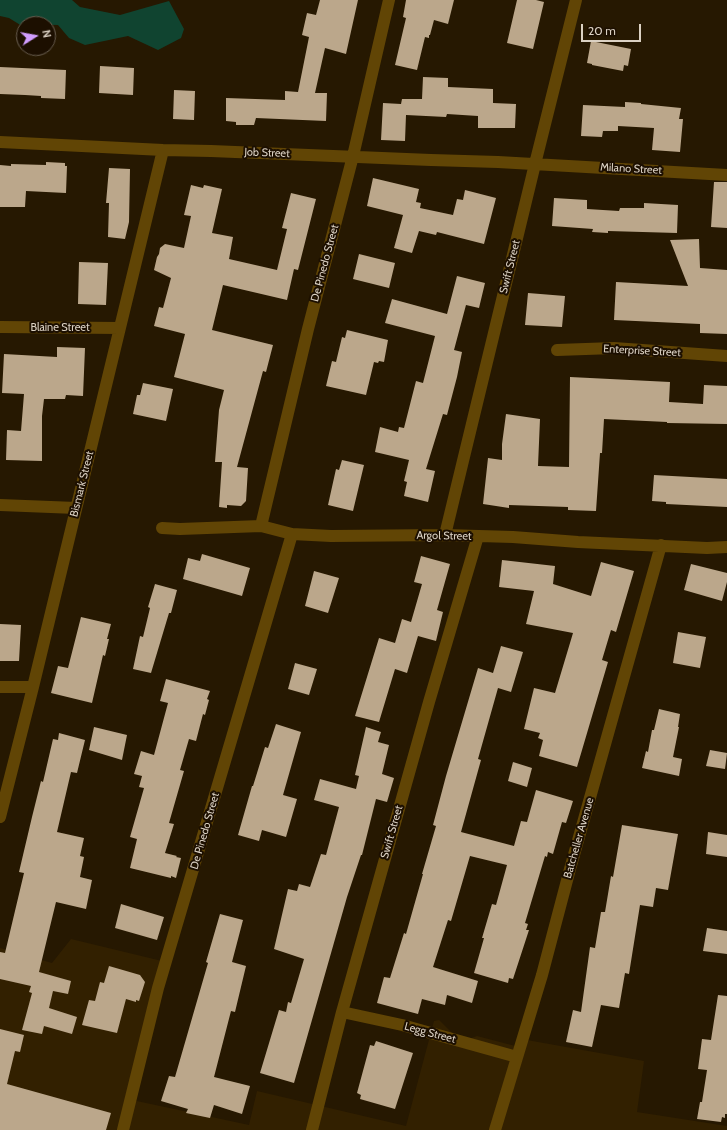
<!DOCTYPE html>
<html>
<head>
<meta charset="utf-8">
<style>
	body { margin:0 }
	#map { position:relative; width:727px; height:1130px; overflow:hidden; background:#261801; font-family:Cabin,sans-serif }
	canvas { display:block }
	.north { position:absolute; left:16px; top:16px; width:40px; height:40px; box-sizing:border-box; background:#1c0f00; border:1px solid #685d4e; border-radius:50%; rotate:79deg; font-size:11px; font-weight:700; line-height:16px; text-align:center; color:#dbd1c3 }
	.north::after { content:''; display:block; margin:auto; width:14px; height:18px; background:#d19dfe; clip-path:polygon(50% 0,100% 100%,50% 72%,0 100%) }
	.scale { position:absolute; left:581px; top:24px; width:60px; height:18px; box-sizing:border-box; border:2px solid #dbd1c3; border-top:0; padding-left:5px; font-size:12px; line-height:14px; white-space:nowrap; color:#dbd1c3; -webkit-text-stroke:3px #1c0f00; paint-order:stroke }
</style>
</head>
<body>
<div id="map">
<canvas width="727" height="1130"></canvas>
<div class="north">N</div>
<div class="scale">20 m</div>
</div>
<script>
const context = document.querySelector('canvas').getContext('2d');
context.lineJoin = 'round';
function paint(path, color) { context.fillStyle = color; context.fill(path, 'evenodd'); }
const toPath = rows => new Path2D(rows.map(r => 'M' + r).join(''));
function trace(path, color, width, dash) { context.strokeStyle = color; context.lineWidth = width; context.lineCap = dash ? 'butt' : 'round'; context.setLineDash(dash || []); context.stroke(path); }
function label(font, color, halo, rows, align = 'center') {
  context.font = font + ' Cabin,sans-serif'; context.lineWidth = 4; context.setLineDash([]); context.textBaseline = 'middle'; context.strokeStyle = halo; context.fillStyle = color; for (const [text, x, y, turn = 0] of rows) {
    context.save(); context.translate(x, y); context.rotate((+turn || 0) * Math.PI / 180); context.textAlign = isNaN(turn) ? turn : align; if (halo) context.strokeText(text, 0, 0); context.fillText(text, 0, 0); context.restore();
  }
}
paint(toPath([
	[71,939,162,961,132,1100,249,1125,257,1091,406,1126,434,1021,439,1020,461,1042,477,1036,519,1047,527,1040,644,1061,637,1112,727,1126,727,1130,0,1130,0,948,52,963]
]), '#322000');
paint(toPath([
	[0,0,72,0,80,7,120,15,169,1,184,29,181,38,158,50,128,36,85,45,69,38,58,25,24,24,24,26,22,26,9,18,0,16]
]), '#104430');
paint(toPath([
	[320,0,358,0,346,54,325,48,315,93,327,93,326,121,256,118,254,125,236,125,236,122,226,121,226,98,285,100,285,91,298,92,309,37,302,35,307,13,316,15],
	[406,0,454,0,448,24,434,20,430,35,429,35,429,38,425,37,417,70,395,65,406,18,403,17],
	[517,0,536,0,544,2,533,49,507,43],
	[591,41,631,49,628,66,624,65,623,71,592,65,592,64,587,63],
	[100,66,134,68,133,95,99,93],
	[0,67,66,70,65,99,41,98,41,96,25,95,0,94],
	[423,77,448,78,448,87,493,89,493,103,516,104,515,128,478,128,478,116,447,114,446,117,406,115,405,141,381,140,383,103,401,104,402,99,422,99],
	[174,90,195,91,194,120,173,119],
	[625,102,641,103,641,104,681,108,679,119,683,119,680,152,652,150,654,128,618,126,618,131,603,131,602,137,581,136,583,105,625,107],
	[46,162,65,163,65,166,67,166,66,193,26,191,25,207,0,207,0,165,11,166,11,164,46,165],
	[109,168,130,169,129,222,125,239,108,237,109,203,106,203],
	[373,178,419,189,416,202,421,203,420,208,453,215,457,199,463,200,465,190,496,198,484,244,437,232,436,235,419,231,412,253,394,248,403,215,367,206],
	[714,182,727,182,727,228,711,227],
	[191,185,203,188,204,185,222,189,212,233,233,237,229,259,277,270,287,229,282,228,291,193,316,199,298,270,294,269,287,300,223,285,212,330,273,345,266,372,263,371,237,467,248,468,246,501,241,506,227,505,227,508,219,507,222,462,215,462,219,410,224,390,174,377,185,334,154,326,159,307,163,308,171,278,154,270,157,257,159,254,160,248,165,244,184,248,191,216,184,215],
	[554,198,587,200,587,209,619,211,620,208,644,208,644,203,678,205,677,233,608,231,608,233,592,232,593,229,552,226],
	[699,239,700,268,727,270,727,334,700,333,700,324,614,320,616,282,688,286,670,240],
	[359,254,395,263,389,288,353,279],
	[79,262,108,263,106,305,78,304],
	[457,276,485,283,479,308,466,305,454,350,462,352,457,377,447,415,443,414,426,469,435,471,428,502,404,496,407,482,404,481,409,460,375,452,380,427,398,432,399,427,404,428,416,381,423,383,435,336,385,323,392,299,447,314],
	[528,293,565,296,562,327,525,325],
	[347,330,388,340,384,362,379,361,378,363,374,362,366,395,326,386,332,361,336,362,342,337,345,338],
	[57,347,85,348,83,396,66,395,65,399,44,399,42,416,42,461,6,460,7,430,21,431,24,394,2,393,4,354,57,357],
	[570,377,670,382,669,402,703,404,704,385,727,386,727,424,667,423,667,422,604,419,602,453,600,453,596,511,568,510,568,507,509,505,509,508,483,504,488,458,502,460,502,444,506,414,540,419,538,466,569,467],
	[143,383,173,389,166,421,133,414,137,395,140,395],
	[342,460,364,465,353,511,328,505,336,469,339,470],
	[654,475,727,479,727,507,666,504,666,502,652,501],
	[202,554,250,568,242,596,183,579,188,558,200,561],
	[421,556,450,564,437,610,443,612,436,641,418,636,407,673,395,669,379,722,355,716,379,638,395,643,402,619,411,622,422,584,414,582],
	[502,560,555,566,553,584,591,596,601,562,634,571,616,632,611,630,602,660,608,662,577,767,539,756,543,740,538,738,540,733,524,729,534,688,555,693,573,633,526,624,534,591,499,587],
	[691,564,727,573,727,582,722,601,684,590],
	[314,571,339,578,328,613,305,606],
	[155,584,177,590,171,613,169,613,151,673,133,669,140,636,143,637,150,608,148,607],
	[81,617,111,624,107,639,109,639,105,656,103,655,92,703,51,693,58,666,68,668],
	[0,624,21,625,19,661,0,661],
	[678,632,706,637,700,668,673,663],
	[501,646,523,652,511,692,498,688,478,759,481,760,461,832,514,846,521,821,527,822,536,790,573,801,566,823,562,822,553,854,548,852,547,857,545,856,525,923,528,924,526,930,529,930,513,979,509,978,508,983,474,973,484,938,482,938,492,904,496,905,507,865,470,856,451,921,448,920,433,967,478,981,472,1003,447,995,445,1005,422,999,418,1014,377,1003,384,977,390,978,404,933,406,934,423,874,422,874,436,826,433,825,446,776,478,668,493,673],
	[295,663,317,669,309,695,288,689],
	[166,679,210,691,207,699,209,700,205,715,203,714,196,741,189,739,180,770,184,771,169,823,174,824,165,853,177,856,176,857,181,858,176,878,171,876,171,878,130,868,137,839,130,837,144,788,139,787,142,776,134,774,141,751,154,755,168,703,160,701],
	[659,709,680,714,678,727,679,727,673,757,682,759,679,776,642,768,646,751,648,752,652,730,654,730],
	[276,724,301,732,283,795,297,799,286,837,262,830,259,841,238,835,252,786,253,786,265,747,268,748],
	[94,727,127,735,122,760,89,750],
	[366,727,381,732,378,742,389,745,382,774,394,778,387,802,376,799,362,855,361,855,347,897,294,1083,260,1073,279,1010,286,1012,288,1002,291,1003,304,959,274,949,288,889,297,891,299,884,310,887,321,854,326,855,339,807,314,800,320,779,356,789,359,776,355,775],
	[59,733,85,740,77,773,71,772,57,832,84,838,80,856,84,857,80,877,92,880,86,909,56,902,39,972,71,981,68,994,53,991,49,1008,77,1017,72,1034,44,1026,42,1034,22,1030,32,993,29,992,31,986,0,979,0,952,5,953,24,873,19,872,32,817,41,781,43,782,53,739,58,740],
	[710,750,727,753,725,769,706,766],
	[513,762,532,768,527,787,508,781],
	[622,825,678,834,668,890,656,888,653,907,640,905,629,974,625,973,619,1008,601,1005,592,1047,566,1042,573,1010,581,1012,590,947,595,948,601,912,605,912,611,876,613,877],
	[708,832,727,835,727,857,706,854],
	[121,904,164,917,157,940,115,928],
	[220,914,243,920,232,962,246,966,235,1012,231,1011,214,1077,250,1086,242,1114,214,1105,210,1118,186,1113,188,1109,161,1101,169,1076,175,1077,208,963,206,962],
	[707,928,727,931,727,954,703,951],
	[109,966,140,975,145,982,139,1001,136,1000,136,1002,126,999,117,1033,82,1025,89,1000,95,1001,100,982,104,983],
	[718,995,727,996,727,1114,725,1114,725,1118,722,1117,721,1122,697,1119,700,1102,702,1102,707,1070,698,1069,702,1039,711,1040],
	[0,1029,24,1035,20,1052,15,1051,7,1084,111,1113,106,1130,0,1130],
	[376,1041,413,1053,395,1109,360,1099,361,1095,357,1093,370,1045,374,1046]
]), '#bba78b');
trace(toPath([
	[0,142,163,150,211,151,431,160,498,162,727,175],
	[0,327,120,328],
	[557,350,614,348,727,356],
	[0,505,76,508],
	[261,526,308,329,353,156,389,0],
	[162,528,180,529,261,526,292,534,331,536,445,535,513,537,578,542,707,548,727,547],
	[445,535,535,164,576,0],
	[0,687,33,687],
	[0,817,33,687,163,150],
	[342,1012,402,1025,517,1057],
	[123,1130,158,988,292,534],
	[312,1130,342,1012,429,702,478,536],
	[495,1130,542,975,570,869,661,545]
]), '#614505', 12);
label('11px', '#dbd1c3', '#1c0f00', [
	["Job Street",267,153,2],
	["Milano Street",631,169,3],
	["De Pinedo Street",325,263,-75],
	["Swift Street",510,267,-76],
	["Blaine Street",60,328],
	["Enterprise Street",642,351,3],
	["Bismark Street",82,484,-76],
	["Argol Street",444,536,1],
	["De Pinedo Street",205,831,-74],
	["Swift Street",392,832,-74],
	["Batcheller Avenue",579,838,-74],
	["Legg Street",430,1033,15]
]);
</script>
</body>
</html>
